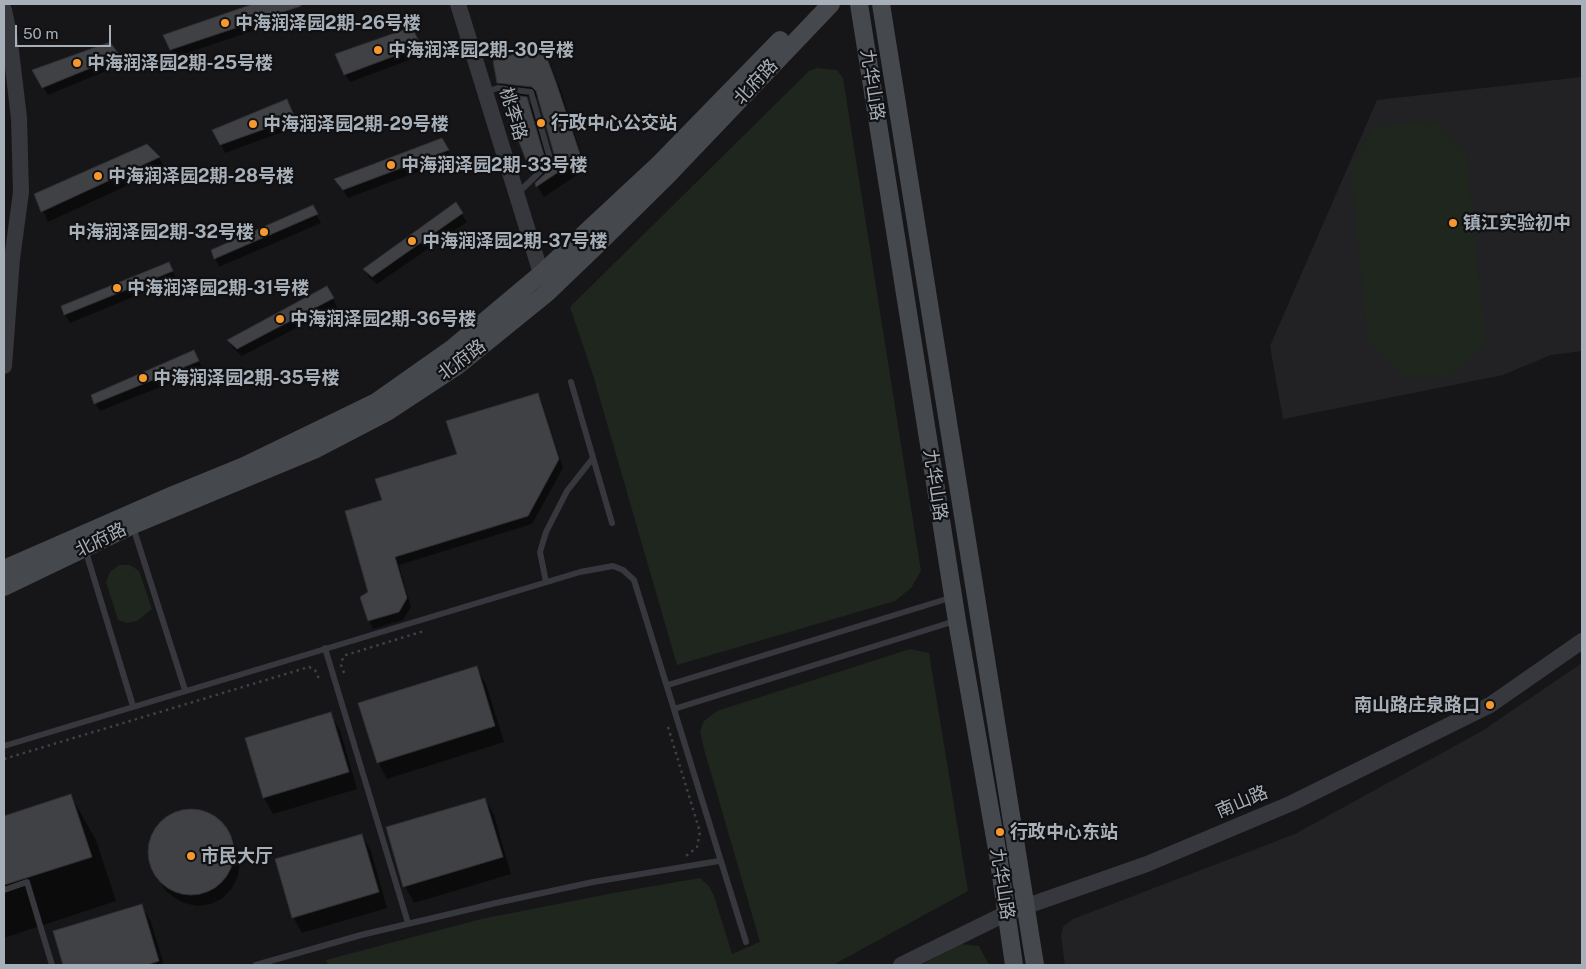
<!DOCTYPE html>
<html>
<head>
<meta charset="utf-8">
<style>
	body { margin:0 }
	#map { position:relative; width:1586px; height:969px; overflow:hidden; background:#161618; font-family:"Public Sans",sans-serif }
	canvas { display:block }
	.frame { position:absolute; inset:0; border:5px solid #a7afb8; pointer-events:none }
	.scale { position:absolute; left:15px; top:25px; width:96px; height:22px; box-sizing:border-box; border:2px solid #a7afb8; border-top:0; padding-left:6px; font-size:15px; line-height:18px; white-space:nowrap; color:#a7afb8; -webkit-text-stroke:4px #111113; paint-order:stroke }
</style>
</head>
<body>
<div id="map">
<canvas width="1586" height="969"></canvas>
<div class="frame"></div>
<div class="scale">50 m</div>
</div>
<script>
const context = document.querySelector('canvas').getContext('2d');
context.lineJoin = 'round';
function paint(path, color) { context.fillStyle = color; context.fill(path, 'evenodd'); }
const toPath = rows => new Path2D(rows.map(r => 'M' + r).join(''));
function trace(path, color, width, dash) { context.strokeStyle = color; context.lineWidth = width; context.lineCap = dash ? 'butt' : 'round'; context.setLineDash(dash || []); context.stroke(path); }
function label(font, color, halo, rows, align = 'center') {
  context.font = font + ' "Public Sans","Noto Sans SC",sans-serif'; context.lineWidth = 4.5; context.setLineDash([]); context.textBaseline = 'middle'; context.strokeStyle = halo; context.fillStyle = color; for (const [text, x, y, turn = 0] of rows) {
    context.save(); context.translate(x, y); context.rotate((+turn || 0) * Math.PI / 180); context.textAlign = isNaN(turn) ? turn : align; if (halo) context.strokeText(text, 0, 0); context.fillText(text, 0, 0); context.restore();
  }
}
paint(toPath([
	[1582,77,1582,351,1551,355,1503,375,1283,419,1270,346,1377,100],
	[1582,663,1582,965,1065,965,1061,936,1063,927,1073,919,1295,834,1482,731]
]), '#222225');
paint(toPath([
	[817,68,837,70,843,78,921,571,911,588,895,601,677,665,593,375,570,307,809,71],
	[1435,120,1466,152,1486,344,1450,377,1406,378,1368,342,1350,167,1374,127],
	[119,565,130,565,139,571,152,609,137,621,127,623,118,620,106,582,110,572],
	[910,649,929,653,968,891,833,965,328,965,326,960,481,919,619,892,700,878,709,886,714,896,732,954,760,942,704,749,700,731,704,721,717,711],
	[960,944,979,946,989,965,921,965]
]), '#1e261e');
paint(toPath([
	[257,4,285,4,291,18,175,57,165,36],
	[416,37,425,54,350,82,345,74],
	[109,44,123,64,48,95,34,71],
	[542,46,548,57,562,94,586,169,544,197,537,186,538,183,532,173,502,95,505,95,498,83],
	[525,96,539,98,555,154,550,171,533,109],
	[287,100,299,126,225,153,214,130],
	[442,140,452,159,348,198,336,179],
	[147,145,159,158,165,168,48,222,36,195],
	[455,204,467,222,377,284,369,277,364,269],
	[312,206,321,223,219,267,212,251],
	[168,264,177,279,70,323,65,315,63,307],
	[327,288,337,307,242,356,233,348,229,340],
	[194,351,203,370,100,411,95,403],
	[538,394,542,402,563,468,532,524,399,565,411,607,403,620,373,629,369,621,362,598,369,593,384,501,458,455],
	[476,667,486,684,504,742,387,779,378,762],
	[330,714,340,730,357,789,273,814,264,798],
	[71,796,96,840,116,901,4,938,4,817],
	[485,799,494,815,511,874,414,903,405,886],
	[189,810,202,811,215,817,225,826,238,850,240,863,238,876,232,888,223,898,211,904,197,906,184,903,175,898,167,892,161,883,150,861,149,851,151,840,155,831,164,820,176,813],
	[362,835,371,851,387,908,302,933,293,917],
	[142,906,151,922,164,965,65,965,55,932]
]), '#0007');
const building = toPath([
	[253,4,300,4,301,6,170,50,163,35,253,4],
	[412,27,421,46,344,75,335,54,412,27],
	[110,42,120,56,42,88,32,70,110,42],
	[542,45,556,82,581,157,536,187,535,183,550,169,554,154,536,91,532,87,497,83,493,61,542,45],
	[500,93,527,97,544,155,541,164,531,173,500,93],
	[287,99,295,118,220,145,212,130,287,99],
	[442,138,449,150,343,190,334,179,442,138],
	[147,144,160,157,41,212,34,194,147,144],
	[456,202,463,213,372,277,363,269,456,202],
	[313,205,318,214,214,259,211,250,313,205],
	[169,262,173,271,64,315,61,306,169,262],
	[327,286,334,298,237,349,227,340,327,286],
	[194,350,199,361,94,404,91,395,194,350],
	[538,393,559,459,528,516,395,557,407,598,399,612,368,621,360,597,368,592,345,511,382,500,375,479,457,454,446,421,538,393],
	[477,666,495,726,377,763,358,703,477,666],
	[331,712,349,772,263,798,245,738,331,712],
	[71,794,92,857,4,885,4,816,71,794],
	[485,798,503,857,403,887,386,827,485,798],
	'148 852a43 43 0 1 1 86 0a43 43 0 1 1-86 0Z',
	[362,834,379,892,292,918,275,859,362,834],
	[142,904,159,961,147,965,63,965,53,931,142,904]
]);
paint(building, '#404145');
trace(building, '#303034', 1);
trace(toPath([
	[344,673,341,665,343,657,346,655,424,631],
	[668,727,700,832,697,847,686,856],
	[4,759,309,667,315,670,320,681]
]), '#3d4044', 2.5, [2.5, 4]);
trace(toPath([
	[485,92,498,88,531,92,549,155,545,167,518,193],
	[571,382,612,523],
	[133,527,185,690],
	[85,549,133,706],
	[546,582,540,552,546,532,567,491,593,458],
	[325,648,408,923],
	[668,685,953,597],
	[674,709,955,621],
	[4,746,580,572,613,566,623,570,634,580,746,942],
	[4,890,27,882,52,965],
	[256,965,361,935,496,903,593,882,719,861]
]), '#37383d', 6);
trace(toPath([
	[458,4,547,293],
	[4,10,9,34,19,118,21,192,12,259,4,366],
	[901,965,1007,913,1147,864,1292,803,1490,705,1582,641]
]), '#37383d', 16);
trace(toPath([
	[859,4,957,621,998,855,1014,965],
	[881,4,1035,965],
	[4,569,173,495,244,466,376,402,454,347,541,274,660,163,780,40],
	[4,587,133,525,314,450,387,412,457,366,547,293,595,247,667,176,831,4]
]), '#45484d', 18);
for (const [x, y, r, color] of [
	[225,23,5,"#f7982f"],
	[378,50,5,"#f7982f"],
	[77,63,5,"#f7982f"],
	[541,123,5,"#f7982f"],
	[253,124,5,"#f7982f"],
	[391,165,5,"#f7982f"],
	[98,176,5,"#f7982f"],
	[1453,223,5,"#f7982f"],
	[264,232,5,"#f7982f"],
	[412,241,5,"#f7982f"],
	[117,288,5,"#f7982f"],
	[280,319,5,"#f7982f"],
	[143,378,5,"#f7982f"],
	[1490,705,5,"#f7982f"],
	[1000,832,5,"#f7982f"],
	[191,856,5,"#f7982f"]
]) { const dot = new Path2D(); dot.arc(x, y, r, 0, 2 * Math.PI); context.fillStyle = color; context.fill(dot); trace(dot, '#111113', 2); }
label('bold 18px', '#a7afb8', '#111113', [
	["中海润泽园2期-26号楼",235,23],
	["中海润泽园2期-30号楼",388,50],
	["中海润泽园2期-25号楼",87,63],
	["行政中心公交站",551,123],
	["中海润泽园2期-29号楼",263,124],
	["中海润泽园2期-33号楼",401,165],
	["中海润泽园2期-28号楼",108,176],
	["镇江实验初中",1463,223],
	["中海润泽园2期-32号楼",254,232,"right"],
	["中海润泽园2期-37号楼",422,241],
	["中海润泽园2期-31号楼",127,288],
	["中海润泽园2期-36号楼",290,319],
	["中海润泽园2期-35号楼",153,378],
	["南山路庄泉路口",1480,705,"right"],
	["行政中心东站",1010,832],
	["市民大厅",201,856]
], 'left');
label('18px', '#a7afb8', '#111113', [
	["北府路",756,82,-47],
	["九华山路",872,85,81],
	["桃李路",513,114,73],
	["北府路",462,360,-37],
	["九华山路",935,485,81],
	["北府路",101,540,-26],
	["南山路",1242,802,-23],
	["九华山路",1002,884,81]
]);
</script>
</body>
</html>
